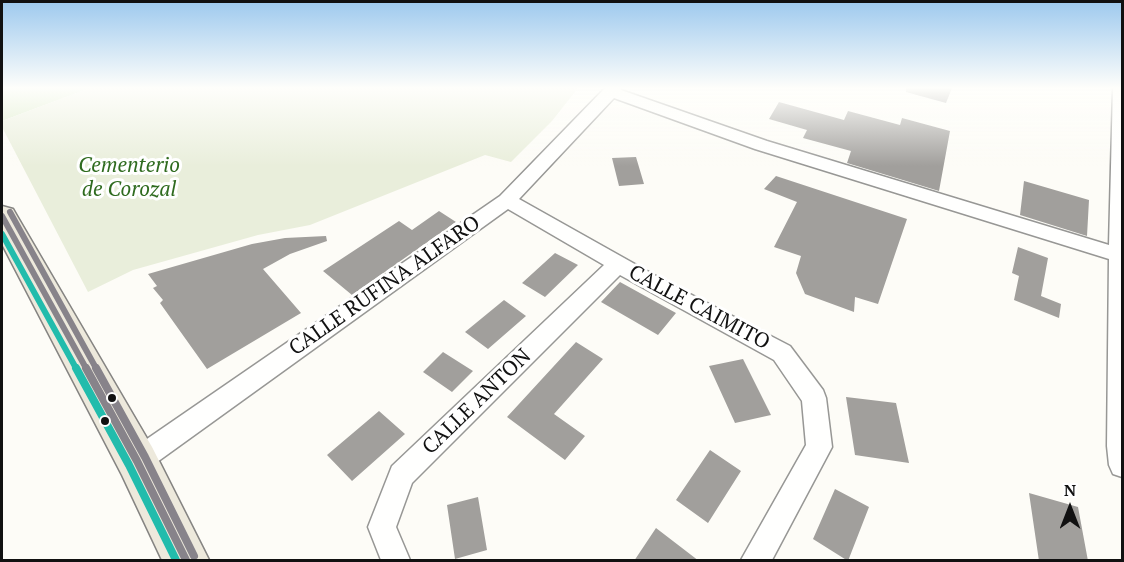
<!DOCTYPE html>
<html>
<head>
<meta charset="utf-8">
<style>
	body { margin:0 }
	#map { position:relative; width:1124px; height:562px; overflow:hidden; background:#fdfcf7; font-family:"PT Serif",serif }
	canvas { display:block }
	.frame { position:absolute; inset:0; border:3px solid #111; pointer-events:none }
	.north { position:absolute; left:1040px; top:478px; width:60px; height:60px; -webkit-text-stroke:4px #fff; paint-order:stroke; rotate:0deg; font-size:16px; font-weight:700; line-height:24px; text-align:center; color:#111 }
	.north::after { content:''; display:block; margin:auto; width:21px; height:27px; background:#111; clip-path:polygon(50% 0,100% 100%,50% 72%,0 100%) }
</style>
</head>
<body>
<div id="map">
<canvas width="1124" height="562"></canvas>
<div class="frame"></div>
<div class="north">N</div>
</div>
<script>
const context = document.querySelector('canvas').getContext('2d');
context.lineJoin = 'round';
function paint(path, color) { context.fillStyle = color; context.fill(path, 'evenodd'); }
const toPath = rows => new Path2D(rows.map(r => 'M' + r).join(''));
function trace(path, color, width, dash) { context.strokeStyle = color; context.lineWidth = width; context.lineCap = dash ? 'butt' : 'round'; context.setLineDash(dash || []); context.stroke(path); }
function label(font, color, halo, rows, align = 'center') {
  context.font = font + ' "PT Serif",serif'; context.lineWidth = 6; context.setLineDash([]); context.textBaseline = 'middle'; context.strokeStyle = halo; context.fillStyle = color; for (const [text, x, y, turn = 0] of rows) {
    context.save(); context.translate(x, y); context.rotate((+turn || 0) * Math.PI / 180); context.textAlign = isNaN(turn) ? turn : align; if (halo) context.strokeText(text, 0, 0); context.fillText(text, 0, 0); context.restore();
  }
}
paint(toPath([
	[2,88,90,88,2,121]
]), '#d8eac5');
paint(toPath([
	[90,88,578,88,552,121,511,162,485,155,310,225,258,235,133,270,88,292,2,127,2,121]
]), '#e9eedb');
paint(toPath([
	[906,88,952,88,946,103,906,92],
	[779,102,844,120,848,111,900,125,902,118,950,131,939,191,847,163,851,151,803,138,807,130,769,119],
	[636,157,644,184,619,186,612,158],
	[776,176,907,219,878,304,855,297,854,312,805,294,796,273,801,256,774,247,797,202,764,189],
	[1024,181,1089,200,1087,236,1020,215],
	[439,211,456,222,352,295,323,271,399,221,412,230],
	[326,236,327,241,290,254,263,269,301,313,207,369,160,303,163,300,153,288,157,286,148,274,252,244,285,238],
	[1018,247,1048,258,1041,296,1061,304,1059,318,1014,300,1019,276,1012,273],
	[555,253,578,265,545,297,522,283],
	[620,282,676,313,658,335,601,302],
	[504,300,526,316,488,349,465,332],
	[576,342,603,359,554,414,585,436,565,460,507,417],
	[443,352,473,371,452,392,423,372],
	[743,359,771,415,735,423,709,366],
	[846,397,896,403,909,463,855,455],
	[379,411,405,434,352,481,327,455],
	[710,450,741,471,708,523,676,500],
	[835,489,869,507,848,561,813,539],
	[1029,493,1078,507,1088,561,1039,561],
	[478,497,487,550,455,559,447,505],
	[656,528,699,561,634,561]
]), '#a19f9c');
const minor = toPath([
	[605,88,621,88,621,90,767,141,1109,245,1113,88,1122,88,1122,477,1113,474,1109,465,1107,446,1109,259,755,149,614,98,519,199,665,281,790,346,823,390,826,398,832,447,772,560,741,560,806,445,802,401,774,360,620,275,412,483,396,527,410,560,381,560,368,527,392,466,604,265,508,209,146,470,137,473,128,470,124,461,128,452,500,196,605,88]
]);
const primary = toPath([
	[2,206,13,209,17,216,152,447,209,560,162,560,122,475,2,244,2,206]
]);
trace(minor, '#979795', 3);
trace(primary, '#858482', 3);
paint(minor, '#fffffe');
paint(primary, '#ede9dc');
trace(toPath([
	[2,216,87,370]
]), '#87838a', 6);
trace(toPath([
	[86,368,137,461,186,560]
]), '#87838a', 8);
trace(toPath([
	[2,234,77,370]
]), '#22bcac', 6);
trace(toPath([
	[76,368,129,465,176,560]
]), '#22bcac', 8);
trace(toPath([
	[10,212,11,214]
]), '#87838a', 5);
trace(toPath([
	[10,212,97,370]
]), '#87838a', 6);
trace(toPath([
	[96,368,145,457,194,556]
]), '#87838a', 8);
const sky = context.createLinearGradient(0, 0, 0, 166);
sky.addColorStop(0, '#9dc9ee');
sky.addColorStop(0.53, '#fefefb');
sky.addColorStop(1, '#fefefb00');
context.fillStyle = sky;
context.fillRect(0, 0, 1124, 166);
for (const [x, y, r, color] of [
	[112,398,5,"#111"],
	[105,421,5,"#111"]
]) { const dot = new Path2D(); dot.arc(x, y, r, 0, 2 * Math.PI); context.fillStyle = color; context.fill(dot); trace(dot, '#fff', 2); }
label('italic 21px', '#2f6b1f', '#fff', [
	["Cementerio",129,166],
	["de Corozal",129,190]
]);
label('21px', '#111', '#fff', [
	["CALLE RUFINA ALFARO",385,286,-35],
	["CALLE CAIMITO",699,308,28],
	["CALLE ANTON",477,402,-44]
]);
</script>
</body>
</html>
